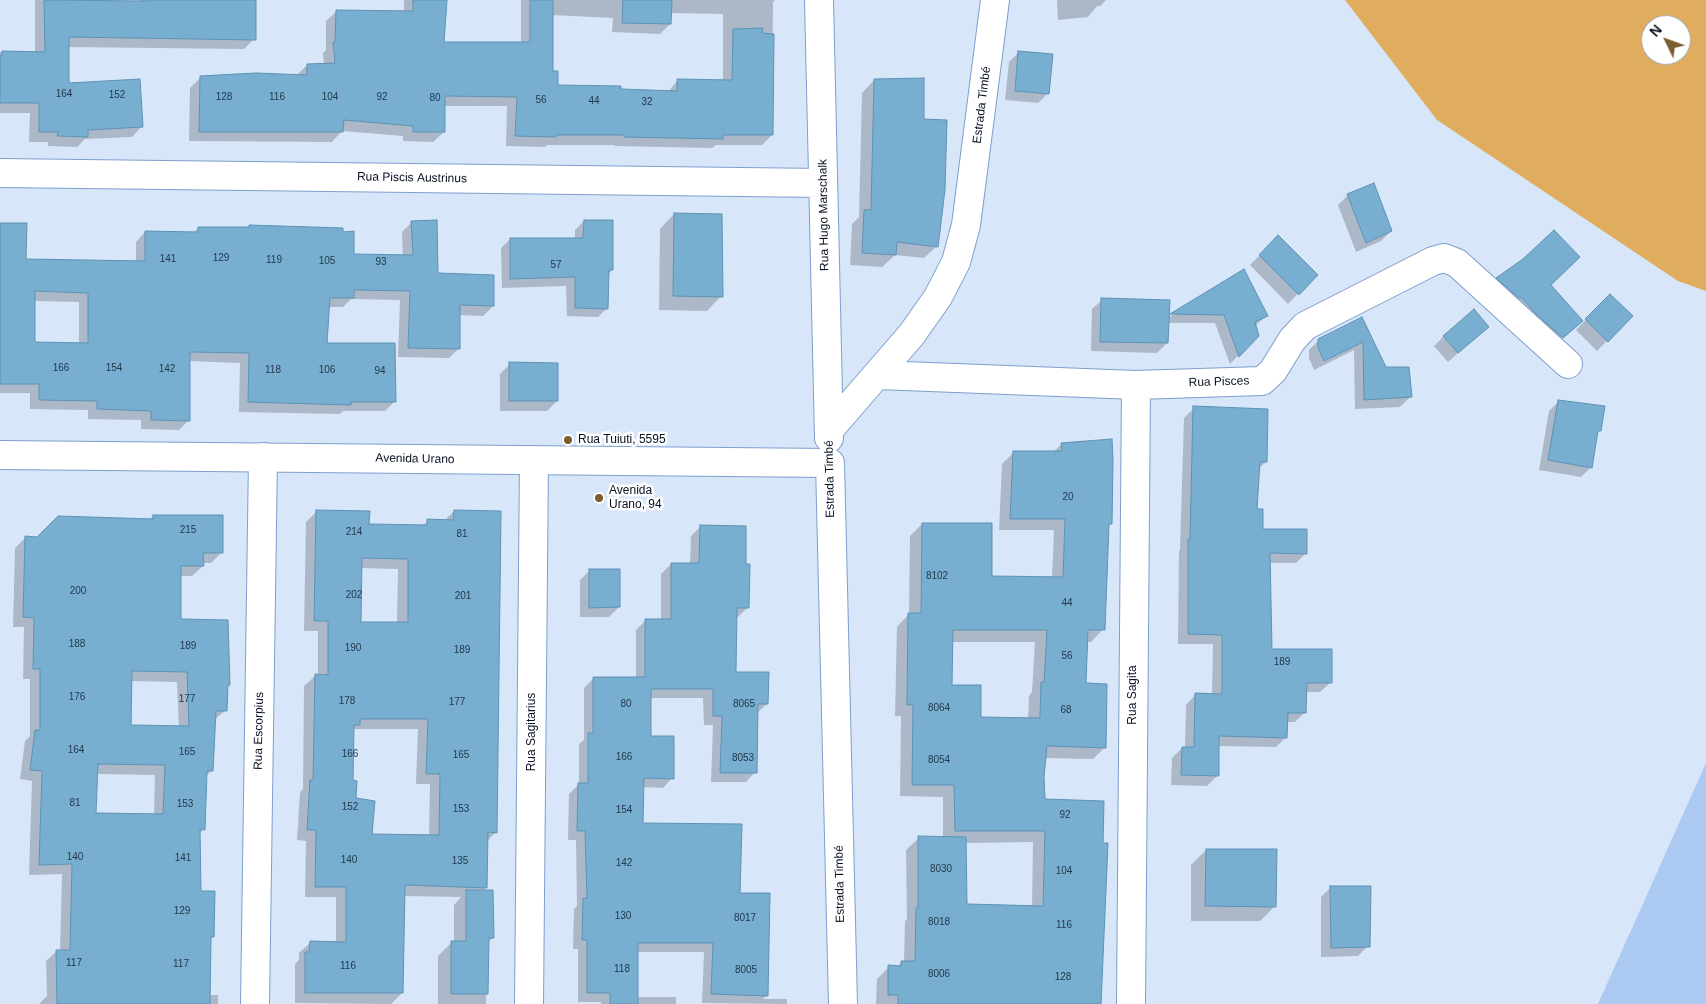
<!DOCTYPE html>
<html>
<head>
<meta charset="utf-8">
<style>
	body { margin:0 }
	#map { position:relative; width:1706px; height:1004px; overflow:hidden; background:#d8e6f9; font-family:Arial,sans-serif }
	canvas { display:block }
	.north { position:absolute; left:1641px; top:15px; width:50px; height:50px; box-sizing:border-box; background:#fff; border:1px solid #9ba0a6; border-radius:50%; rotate:312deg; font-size:14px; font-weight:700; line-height:20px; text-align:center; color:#061121 }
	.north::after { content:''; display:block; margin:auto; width:18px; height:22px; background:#7b5d31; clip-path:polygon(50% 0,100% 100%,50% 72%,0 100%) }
</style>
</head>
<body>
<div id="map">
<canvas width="1706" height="1004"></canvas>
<div class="north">N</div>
</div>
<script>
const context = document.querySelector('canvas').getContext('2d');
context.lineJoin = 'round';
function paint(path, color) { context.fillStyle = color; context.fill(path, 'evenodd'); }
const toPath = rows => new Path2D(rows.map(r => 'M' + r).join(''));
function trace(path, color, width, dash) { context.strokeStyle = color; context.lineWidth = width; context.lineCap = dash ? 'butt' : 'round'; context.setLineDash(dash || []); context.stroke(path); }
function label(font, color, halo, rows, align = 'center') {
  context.font = font + ' Arial,sans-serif'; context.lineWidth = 5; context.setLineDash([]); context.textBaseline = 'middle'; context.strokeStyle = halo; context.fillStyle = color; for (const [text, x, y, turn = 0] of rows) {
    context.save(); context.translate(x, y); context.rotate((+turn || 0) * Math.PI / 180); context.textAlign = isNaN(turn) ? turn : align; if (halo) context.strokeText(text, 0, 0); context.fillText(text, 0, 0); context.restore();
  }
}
paint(toPath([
	[1345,0,1706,0,1706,291,1678,281,1437,120],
	[1651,25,1681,25,1681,55,1651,55]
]), '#e0ac5e');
paint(toPath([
	[1706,763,1706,1004,1598,1004]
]), '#acc9f1');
paint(toPath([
	[35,0,139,2,139,0,254,0,254,39,244,49,68,47,67,85,142,126,132,137,85,139,77,147,48,146,48,142,29,142,30,113,0,113,0,52,35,53],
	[404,0,446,0,443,44,521,43,521,0,775,0,773,2,772,135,762,145,716,145,712,148,614,146,615,145,547,145,545,147,506,146,507,106,444,106,444,132,433,142,403,141,403,136,342,131,332,142,189,141,190,88,201,77,296,76,307,65,324,65,323,53,326,50,326,21,337,11,404,12],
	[670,13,723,14,723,81,678,80,668,92,557,87,551,72,552,15,613,18,612,32,660,34,670,24],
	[1057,0,1106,0,1100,6,1097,6,1088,17,1058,20],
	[1019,52,1048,93,1038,103,1005,100,1009,62],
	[874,80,923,120,937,246,924,258,895,255,882,267,850,265,852,224,859,217,862,93],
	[1348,195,1391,231,1381,241,1356,252,1338,205],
	[674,214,721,296,707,311,659,310,660,229],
	[584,221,612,270,608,274,607,308,598,317,567,316,566,286,502,288,501,248,510,239,575,239,575,230],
	[412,222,437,274,493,306,483,316,459,315,459,348,449,358,398,357,400,300,351,299,343,307,328,307,326,344,394,402,385,411,343,411,340,414,239,412,240,363,189,361,189,420,179,430,141,429,141,420,88,419,88,410,30,409,30,393,0,393,0,224,25,260,136,263,136,242,145,232,193,233,198,228,342,233,353,256,403,256,402,232],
	[34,301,79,302,79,344,33,344],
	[1278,237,1316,275,1288,304,1250,265],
	[1243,271,1266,316,1255,326,1258,335,1230,364,1215,323,1168,323,1167,343,1157,353,1091,351,1092,309,1102,300,1168,318],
	[1497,278,1549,285,1571,330,1552,347,1487,288],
	[1610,295,1631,316,1597,351,1576,330],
	[1362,319,1386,368,1410,397,1400,407,1355,409,1354,350,1314,370,1309,358,1309,350,1319,340],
	[1487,327,1448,362,1434,346,1444,336],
	[510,364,557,401,547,411,500,411,500,374],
	[1559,401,1600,430,1597,433,1591,467,1581,477,1539,470,1549,411],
	[1194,408,1266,462,1258,469,1256,510,1262,530,1306,553,1296,563,1269,563,1271,650,1331,682,1320,692,1305,692,1305,712,1295,722,1286,722,1286,737,1276,747,1218,746,1217,776,1207,786,1171,785,1172,758,1182,748,1185,748,1186,705,1196,694,1212,695,1213,644,1178,644,1179,551,1180,549,1184,418],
	[1062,444,1111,523,1108,526,1103,629,1091,642,1086,642,1085,685,1105,747,1093,759,1044,758,1043,777,1044,801,1100,1004,876,1004,877,979,889,967,897,967,902,962,904,962,905,921,907,919,906,850,919,838,943,838,943,797,900,796,901,716,895,716,897,627,909,614,910,536,922,524,991,577,1052,578,1054,530,999,530,1002,464,1014,452,1053,452],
	[951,642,1035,642,1032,692,1029,696,1028,719,980,718,951,686],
	[1033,842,1032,907,965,905,965,843],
	[317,511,368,525,422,526,428,521,444,521,454,511,496,832,487,841,486,887,482,891,493,938,487,943,486,1004,438,1004,438,956,452,942,454,943,454,905,461,897,403,896,402,993,391,1004,295,1003,295,964,299,960,299,953,310,943,336,943,336,897,305,897,306,841,297,840,300,792,303,789,304,686,315,676,318,676,318,631,304,631,306,522],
	[360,568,398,569,397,623,360,623],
	[354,729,418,729,416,784,430,784,429,836,370,835,355,799,352,782,353,730],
	[153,516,221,553,211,563,202,563,203,566,192,576,180,576,180,620,229,685,226,687,226,710,214,720,212,770,206,776,204,829,199,834,200,892,213,937,209,940,209,995,218,995,218,1004,39,1004,47,996,46,961,57,951,60,951,62,874,29,875,32,781,20,779,25,741,30,736,30,679,23,679,24,627,13,627,15,548,25,538,37,538,149,520],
	[131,681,177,682,179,728,130,727],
	[96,774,155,775,154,815,95,814],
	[701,526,745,565,748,607,738,617,736,617,735,673,767,704,757,713,755,772,746,782,711,782,713,725,704,725,703,698,650,698,650,737,672,778,663,788,642,787,642,825,739,894,767,995,763,999,787,999,787,1004,702,1003,704,952,637,952,637,997,676,997,676,1004,601,1004,601,1002,578,1002,578,949,573,949,574,909,577,906,576,840,568,840,569,794,579,784,579,744,584,740,584,688,594,678,636,678,636,630,646,620,661,620,661,574,671,564,690,564,691,536],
	[590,570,619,607,609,617,580,617,580,580],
	[1206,850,1275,906,1260,921,1191,921,1191,865],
	[1331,887,1368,946,1358,956,1321,957,1321,897]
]), '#0003');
const building = toPath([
	[44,0,148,1,148,0,256,0,256,40,69,37,69,83,140,79,143,127,88,130,88,137,57,136,58,132,39,132,39,103,0,103,0,55,2,55,2,51,45,52,44,0],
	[413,0,447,0,444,42,530,42,530,0,553,0,553,71,558,71,558,85,621,86,621,89,677,91,677,79,732,80,733,29,763,28,762,33,774,34,773,135,723,135,723,139,624,137,624,135,556,135,556,137,515,136,517,97,445,96,445,132,413,132,413,126,344,120,343,132,199,132,200,76,256,73,307,75,307,64,335,63,333,42,335,42,336,10,413,11,413,0],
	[623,0,672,0,671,24,622,23,623,0],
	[1018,51,1053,54,1049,94,1015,91,1018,51],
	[924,78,924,119,947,120,945,190,938,247,897,242,896,255,862,253,864,210,871,210,874,79,924,78],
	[1374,183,1392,231,1366,243,1347,194,1374,183],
	[674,213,722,214,723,297,673,296,674,213],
	[437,220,438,273,494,275,494,306,460,305,460,349,408,348,410,291,354,290,354,298,330,298,327,343,395,343,396,402,351,402,351,405,248,402,249,353,190,352,190,421,151,420,151,411,97,409,97,401,39,400,39,384,0,384,0,223,27,223,26,259,145,261,145,231,198,232,198,227,249,227,249,225,343,228,343,232,354,231,354,254,413,255,411,221,437,220],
	[35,291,88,293,88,343,35,342,35,291],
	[584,220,613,220,613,270,609,270,608,309,575,308,575,277,510,279,510,238,583,238,584,220],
	[1554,230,1580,257,1551,285,1583,321,1563,338,1536,314,1521,297,1519,298,1496,278,1523,259,1554,230],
	[1278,235,1318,275,1299,295,1259,255,1278,235],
	[1244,269,1268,316,1255,322,1259,336,1239,357,1224,315,1170,314,1244,269],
	[1610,294,1633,316,1608,342,1585,319,1610,294],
	[1101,298,1170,300,1168,343,1100,342,1101,298],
	[1474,309,1489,327,1458,353,1443,336,1474,309],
	[1362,317,1386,367,1409,367,1412,397,1364,400,1363,342,1324,361,1318,348,1318,339,1362,317],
	[509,362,558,363,558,401,509,401,509,362],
	[1558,400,1605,406,1601,431,1598,431,1592,468,1548,460,1558,400],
	[1193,406,1268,409,1267,462,1260,462,1257,509,1263,509,1263,529,1307,529,1307,554,1270,553,1272,649,1332,649,1332,683,1307,683,1306,713,1288,713,1287,738,1219,736,1219,776,1181,775,1182,747,1194,747,1195,693,1222,694,1222,635,1188,634,1188,539,1190,539,1193,406],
	[1112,439,1113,459,1112,524,1109,524,1105,630,1088,630,1086,683,1107,684,1106,748,1047,746,1044,777,1045,799,1104,801,1103,843,1108,843,1101,1004,898,1004,898,995,888,995,888,965,901,966,901,961,915,961,916,908,918,908,918,836,966,837,967,904,1043,906,1045,831,955,831,954,785,912,785,913,705,907,705,908,613,921,613,922,523,992,523,992,576,1063,577,1065,519,1010,519,1013,451,1062,451,1061,443,1112,439],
	[953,630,1047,630,1044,682,1041,682,1040,718,981,717,981,685,952,685,953,630],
	[316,510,370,511,369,524,427,525,427,519,453,520,454,510,501,511,497,833,488,832,487,888,405,885,403,993,305,993,305,952,309,952,310,941,346,942,346,887,315,887,316,830,307,830,310,780,313,780,315,674,328,675,328,621,314,621,316,510],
	[362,558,408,559,408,622,361,622,362,558],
	[360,719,428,719,426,774,440,774,439,835,372,834,375,801,356,798,357,781,353,780,354,725,360,725,360,719],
	[153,515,223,515,223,553,203,553,204,566,181,566,181,619,228,620,230,685,228,685,227,711,216,711,213,771,207,771,205,830,200,829,201,891,215,891,214,937,211,937,210,1004,57,1004,56,950,70,950,72,864,39,865,42,771,30,770,35,730,40,730,40,669,33,669,34,618,23,617,25,536,37,537,58,516,153,519,153,515],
	[132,671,187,672,189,726,131,725,132,671],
	[98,764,165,765,163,814,96,813,98,764],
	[700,525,746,526,746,564,750,564,749,608,737,608,736,672,769,672,768,704,758,704,757,773,720,773,722,716,713,716,713,689,651,689,651,736,674,736,674,779,644,778,643,823,742,824,740,893,770,893,768,996,711,994,713,943,638,943,638,1004,610,1004,610,993,587,993,587,940,582,940,583,898,587,898,585,831,577,831,578,783,588,783,588,733,593,733,593,677,645,677,645,619,671,619,671,563,699,563,700,525],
	[589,569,620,569,620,607,589,608,589,569],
	[1206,849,1277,849,1276,907,1205,906,1206,849],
	[1330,886,1371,886,1370,947,1331,948,1330,886],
	[466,890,493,890,494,938,489,938,488,994,451,994,451,941,466,941,466,890]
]);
paint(building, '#78afd1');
trace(building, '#5c92b3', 1);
const street = toPath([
	[819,0,829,438],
	[0,173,823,183],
	[878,375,1136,385,1262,381,1273,371,1292,340,1305,326,1433,261,1444,258,1457,263,1568,364],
	[829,430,912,334,938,297,956,262,966,225,995,0],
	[255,1004,263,457],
	[529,1004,534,460],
	[1131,1004,1136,385]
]);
const secondary = toPath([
	[0,455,830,463,843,1004]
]);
trace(street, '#7e9fcc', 30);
trace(secondary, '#7e9fcc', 30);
trace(street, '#fff', 28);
trace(secondary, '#fff', 28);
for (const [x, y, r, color] of [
	[568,440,5,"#7b5d31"],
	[599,498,5,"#7b5d31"]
]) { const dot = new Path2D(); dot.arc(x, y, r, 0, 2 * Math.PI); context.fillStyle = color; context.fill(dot); trace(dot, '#fff', 2); }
label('10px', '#22384d', null, [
	["164",64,94],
	["152",117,95],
	["128",224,97],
	["116",277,97],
	["104",330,97],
	["92",382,97],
	["80",435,98],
	["56",541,100],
	["44",594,101],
	["32",647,102],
	["129",221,258],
	["141",168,259],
	["119",274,260],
	["105",327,261],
	["93",381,262],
	["57",556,265],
	["166",61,368],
	["154",114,368],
	["142",167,369],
	["118",273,370],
	["106",327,370],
	["94",380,371],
	["20",1068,497],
	["215",188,530],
	["214",354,532],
	["81",462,534],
	["8102",937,576],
	["200",78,591],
	["202",354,595],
	["201",463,596],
	["44",1067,603],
	["188",77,644],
	["189",188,646],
	["190",353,648],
	["189",462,650],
	["56",1067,656],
	["189",1282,662],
	["176",77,697],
	["177",187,699],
	["178",347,701],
	["177",457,702],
	["80",626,704],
	["8065",744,704],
	["8064",939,708],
	["68",1066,710],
	["164",76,750],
	["165",187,752],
	["166",350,754],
	["165",461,755],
	["166",624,757],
	["8053",743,758],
	["8054",939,760],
	["81",75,803],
	["153",185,804],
	["152",350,807],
	["153",461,809],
	["154",624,810],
	["92",1065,815],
	["140",75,857],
	["141",183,858],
	["140",349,860],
	["135",460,861],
	["142",624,863],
	["8030",941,869],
	["104",1064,871],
	["129",182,911],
	["130",623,916],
	["8017",745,918],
	["8018",939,922],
	["116",1064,925],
	["117",74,963],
	["117",181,964],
	["116",348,966],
	["118",622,969],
	["8005",746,970],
	["8006",939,974],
	["128",1063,977]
]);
label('12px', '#061121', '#fff', [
	["Estrada Timbé",982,105,-83],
	["Rua Piscis Austrinus",412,178,1],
	["Rua Hugo Marschalk",824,215,-91],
	["Rua Pisces",1219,382,-2],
	["Avenida Urano",415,459,1],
	["Estrada Timbé",830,479,-91],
	["Rua Sagita",1133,695,-90],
	["Rua Escorpius",259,731,-89],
	["Rua Sagitarius",532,732,-90],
	["Estrada Timbé",840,884,-91]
]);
label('12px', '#061121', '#fff', [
	["Rua Tuiuti, 5595",578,440],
	["Avenida",609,491],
	["Urano, 94",609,505]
], 'left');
</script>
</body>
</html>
